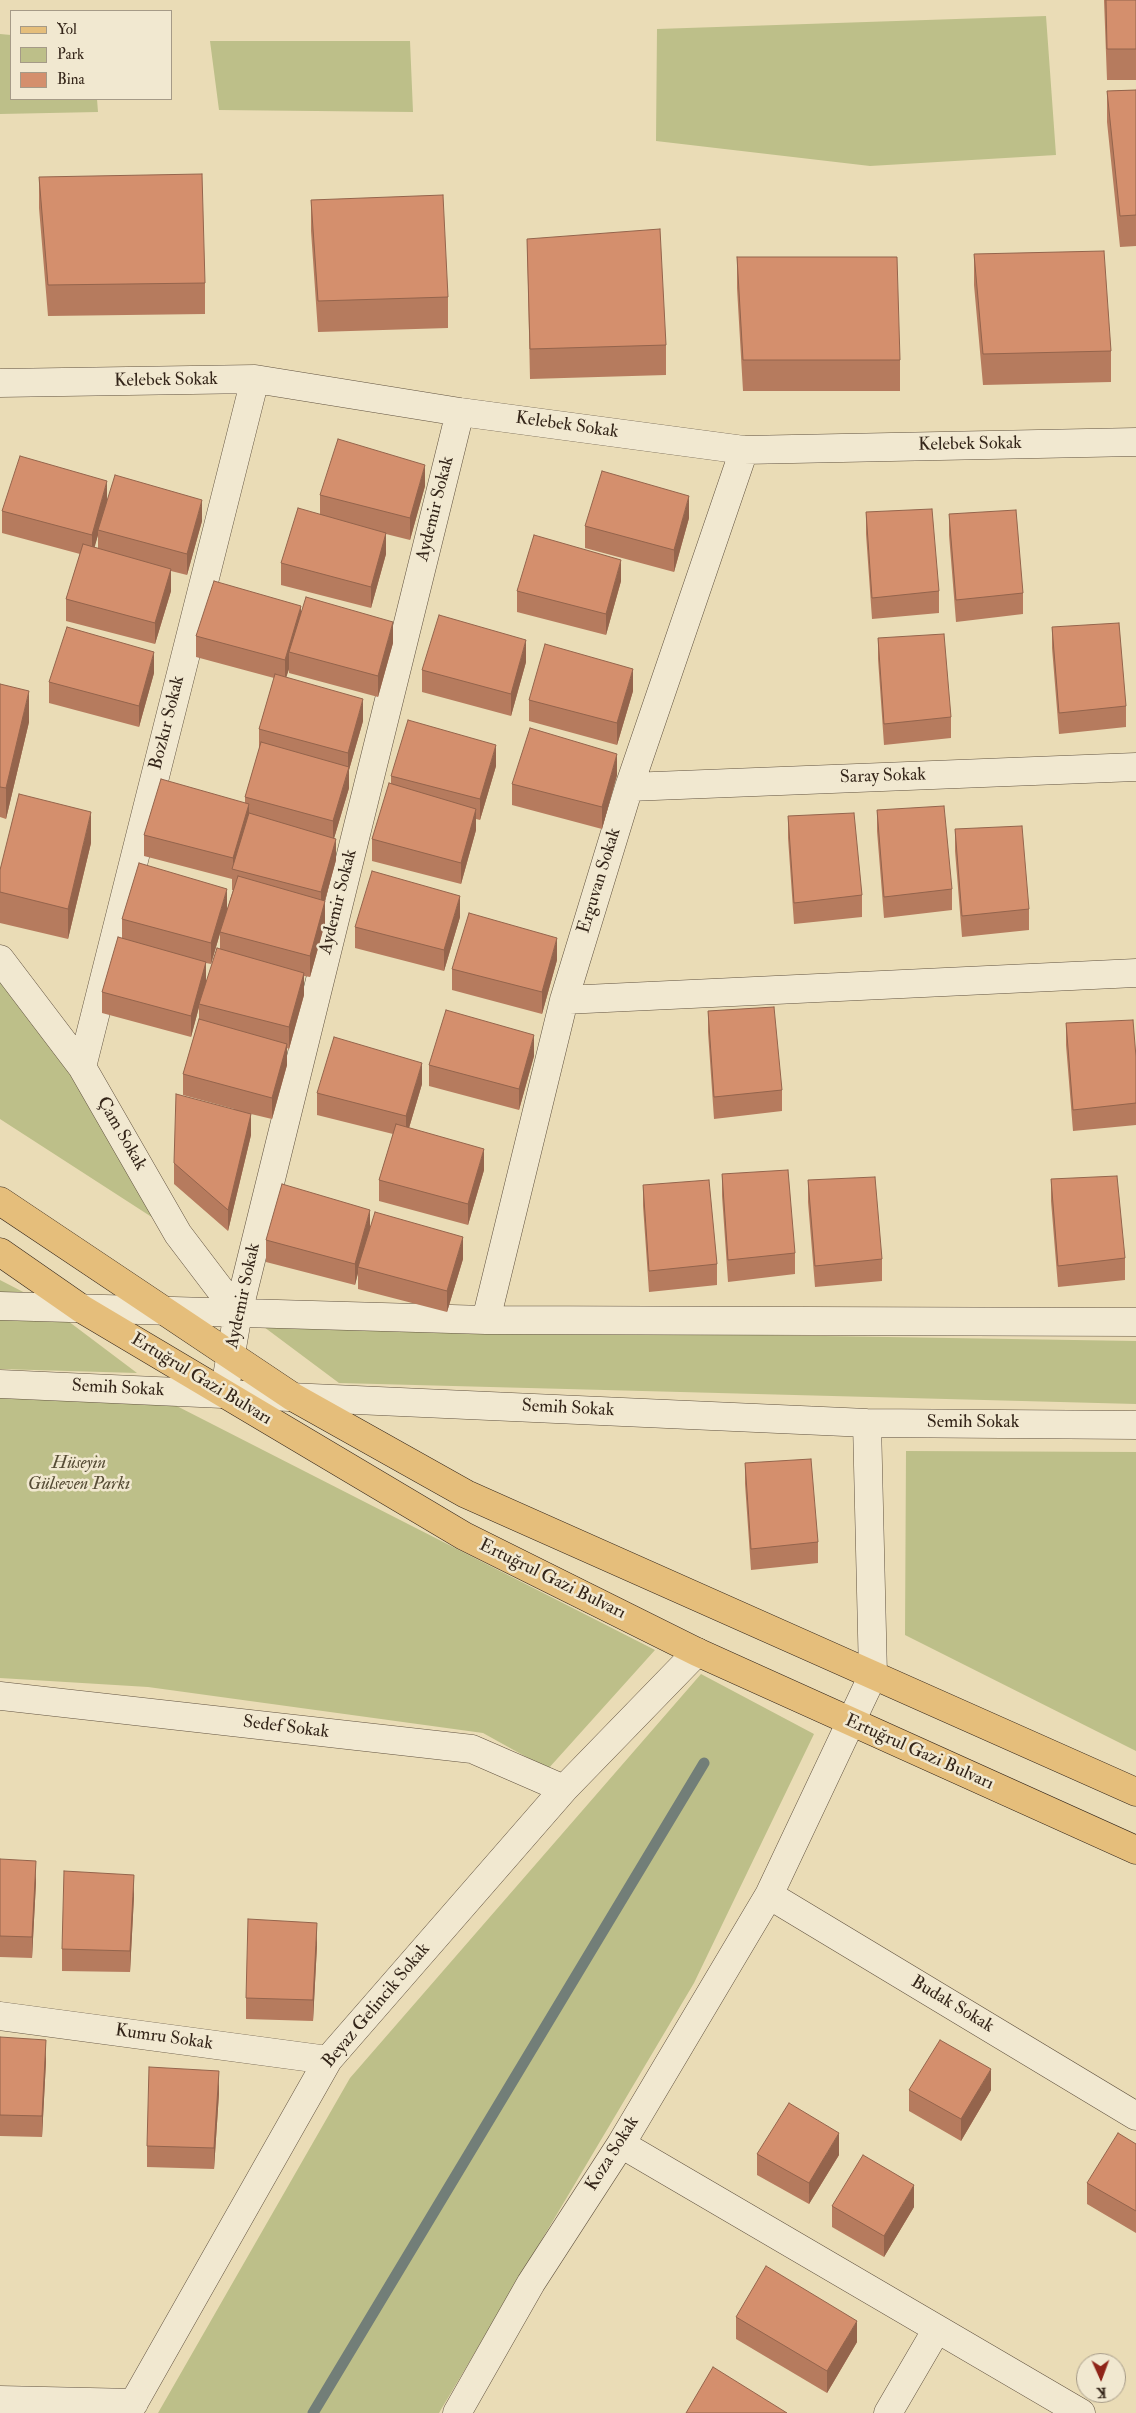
<!DOCTYPE html>
<html>
<head>
<meta charset="utf-8">
<style>
	body { margin:0 }
	#map { position:relative; width:1136px; height:2413px; overflow:hidden; background:#eadcb6; font-family:"IM FELL Double Pica",serif }
	canvas { display:block }
	.legend { position:absolute; left:10px; top:10px; width:162px; height:90px; box-sizing:border-box; background:#f1e8d0; border:1px solid #a59a87; margin:0; padding:6px 9px; list-style:none; font-size:15px; color:#342519 }
	.legend li { display:flex; align-items:center; gap:10px; height:25px }
	.legend b { width:25px; border:1px solid #a59a87 }
	.north { position:absolute; left:1076px; top:2353px; width:50px; height:50px; box-sizing:border-box; background:#f1e8d0; border:1px solid #a59a87; border-radius:50%; rotate:178deg; font-size:14px; font-weight:700; line-height:20px; text-align:center; color:#342519 }
	.north::after { content:''; display:block; margin:auto; width:18px; height:22px; background:#8f2418; clip-path:polygon(50% 0,100% 100%,50% 72%,0 100%) }
</style>
</head>
<body>
<div id="map">
<canvas width="1136" height="2413"></canvas>
<ul class="legend">
<li><b style="height:6px;background:#e5be7b"></b>Yol</li>
<li><b style="height:14px;background:#bdbf89"></b>Park</li>
<li><b style="height:14px;background:#d48f6d"></b>Bina</li>
</ul>
<div class="north">K</div>
</div>
<script>
const context = document.querySelector('canvas').getContext('2d');
context.lineJoin = 'round';
function paint(path, color) { context.fillStyle = color; context.fill(path, 'evenodd'); }
const toPath = rows => new Path2D(rows.map(r => 'M' + r).join(''));
function trace(path, color, width, dash) { context.strokeStyle = color; context.lineWidth = width; context.lineCap = dash ? 'butt' : 'round'; context.setLineDash(dash || []); context.stroke(path); }
function label(font, color, halo, rows, align = 'center') {
  context.font = font + ' "IM FELL Double Pica",serif'; context.lineWidth = 5; context.setLineDash([]); context.textBaseline = 'middle'; context.strokeStyle = halo; context.fillStyle = color; for (const [text, x, y, turn = 0] of rows) {
    context.save(); context.translate(x, y); context.rotate((+turn || 0) * Math.PI / 180); context.textAlign = isNaN(turn) ? turn : align; if (halo) context.strokeText(text, 0, 0); context.fillText(text, 0, 0); context.restore();
  }
}
paint(toPath([
	[1046,16,1056,155,870,166,656,141,657,29],
	[0,34,11,35,11,99,97,99,98,112,0,114],
	[210,41,410,41,413,112,219,110],
	[0,959,178,1234,0,1119],
	[0,1280,29,1295,0,1294],
	[0,1316,64,1318,137,1373,0,1369],
	[264,1327,1136,1341,1136,1404,339,1383],
	[0,1392,161,1398,655,1650,548,1769,483,1733,148,1687,0,1678],
	[906,1451,1136,1452,1136,1751,905,1635],
	[701,1674,814,1734,694,1983,439,2413,158,2413,350,2078]
]), '#bdbf89');
trace(toPath([
	[313,2413,704,1763]
]), '#727e78', 11);
const minor = toPath([
	[0,383,255,379,460,412,744,450,1136,442],
	[629,787,1136,767],
	[0,959,82,1067,178,1234,238,1313],
	[564,1000,1136,973],
	[82,1067,255,379],
	[0,1306,486,1320,1136,1322],
	[486,1320,564,1000,629,787,744,450],
	[0,1384,867,1423,1136,1425],
	[224,1394,238,1313,460,412],
	[0,1696,472,1749,564,1789],
	[769,1895,1136,2116],
	[0,2016,328,2060],
	[621,2144,1081,2413],
	[0,2400,134,2403],
	[128,2413,328,2060,564,1789,697,1652],
	[457,2413,531,2283,621,2144,769,1895,873,1675,867,1423],
	[888,2413,937,2329]
]);
const major = toPath([
	[0,1201,293,1397,466,1494,1136,1792],
	[0,1252,82,1309,464,1536,697,1652,1136,1850]
]);
trace(minor, '#625340', 29);
trace(major, '#342519', 29);
trace(minor, '#f1e8d0', 28);
trace(major, '#e5be7b', 28);
paint(toPath([
	[1104,0,1136,0,1136,80,1107,80],
	[1136,90,1136,246,1120,247,1107,122,1107,91],
	[39,177,205,283,205,314,48,316,39,208],
	[311,200,448,297,448,328,318,332,311,231],
	[527,239,666,345,666,375,530,379],
	[974,254,1111,351,1111,382,983,385,974,285],
	[737,257,900,360,900,391,743,391,737,288],
	[425,486,410,540,386,534,386,554,371,608,281,585,281,563,320,514,320,495],
	[107,501,202,521,187,575,171,571,171,591,155,644,66,621,66,599,80,554,2,533,2,511],
	[98,535,98,548,94,547],
	[866,512,939,591,939,613,872,619,866,534],
	[949,514,1023,593,1023,614,956,622,949,535],
	[689,518,674,572,585,548,585,526],
	[621,581,606,635,517,612,517,591],
	[301,613,393,643,378,697,289,673,289,669,286,677,363,721,349,770,349,788,334,838,336,860,325,901,325,923,310,977,304,976,304,995,289,1049,287,1048,287,1065,272,1119,251,1114,251,1135,228,1231,174,1184,174,1163,234,1109,183,1095,183,1074,199,1019,199,1007,191,1037,102,1013,102,992,122,938,122,919,227,910,233,890,232,890,232,879,144,856,144,835,245,803,245,797,259,750,259,729,274,678,196,657,196,636],
	[220,933,220,949,206,982,206,963,211,964],
	[1052,627,1126,706,1126,727,1059,734,1052,648],
	[878,638,951,717,951,738,884,745,878,659],
	[526,662,511,716,422,692,422,670],
	[154,673,139,727,49,703,49,682],
	[0,684,29,722,6,819,0,817],
	[633,691,617,745,529,721,529,700],
	[496,766,480,820,476,819,476,830,461,884,372,861,372,839,391,784,391,776],
	[617,775,602,829,512,805,512,784],
	[877,810,952,889,952,910,884,918,877,831],
	[788,816,862,895,862,917,794,924,788,838],
	[955,829,1029,909,1029,930,962,937,955,851],
	[91,843,68,939,0,923,0,870],
	[460,917,444,971,355,948,355,927],
	[557,960,542,1014,452,990,452,969],
	[708,1011,782,1090,782,1111,714,1119,708,1032],
	[1066,1023,1136,1057,1136,1125,1073,1131,1066,1045],
	[534,1056,519,1110,429,1086,429,1065],
	[422,1084,409,1128,484,1170,468,1225,379,1201,379,1180,393,1134,317,1115,317,1093],
	[722,1174,795,1253,795,1274,728,1282,722,1196],
	[1051,1179,1125,1258,1125,1280,1058,1287,1051,1201],
	[808,1180,882,1259,882,1281,815,1287,808,1202],
	[643,1185,717,1264,717,1285,649,1292,643,1206],
	[370,1228,463,1259,447,1312,358,1289,358,1273,355,1285,266,1262,266,1240],
	[745,1463,818,1542,818,1563,751,1570,745,1484],
	[0,1859,36,1882,32,1958,0,1957],
	[134,1896,130,1972,62,1971,62,1949],
	[317,1945,313,2021,246,2019,246,1998],
	[0,2037,46,2061,42,2137,0,2136],
	[909,2090,991,2090,961,2141,909,2111],
	[219,2093,214,2169,147,2167,147,2146],
	[1136,2144,1136,2233,1087,2204,1087,2183],
	[757,2154,839,2155,809,2204,757,2175],
	[832,2206,914,2207,884,2257,832,2227],
	[736,2317,857,2342,827,2393,736,2339]
]), '#b67b5e');
paint(toPath([
	[425,465,425,486,410,540,410,518],
	[107,481,107,503,98,530,98,535,92,557,92,535],
	[689,496,689,518,674,572,674,550],
	[202,500,202,521,187,575,187,554],
	[386,533,386,554,371,608,371,587],
	[621,560,621,581,606,635,606,614],
	[171,569,171,591,155,644,155,623],
	[301,606,301,627,289,652,289,669,285,681,285,660],
	[393,622,393,643,378,697,378,676],
	[526,640,526,662,511,716,511,694],
	[154,652,154,673,139,727,139,706],
	[633,669,633,691,617,745,617,723],
	[29,691,29,722,6,819,6,788],
	[363,699,363,721,349,770,349,788,333,842,333,821,348,772,348,753],
	[496,745,496,766,480,820,480,799],
	[617,754,617,775,602,829,602,807],
	[249,804,249,826,233,869,233,858],
	[476,809,476,830,461,884,461,863],
	[91,812,91,843,68,939,68,909],
	[336,839,336,860,321,914,321,892],
	[227,889,227,910,211,964,211,943],
	[460,896,460,917,444,971,444,950],
	[325,901,325,923,310,977,310,956],
	[557,938,557,960,542,1014,542,992],
	[206,962,206,983,199,1004,199,1007,191,1037,191,1016],
	[304,973,304,995,289,1049,289,1027],
	[534,1035,534,1056,519,1110,519,1089],
	[287,1044,287,1065,272,1119,272,1098],
	[422,1063,422,1084,406,1138,406,1116],
	[251,1114,251,1135,228,1231,228,1210],
	[484,1149,484,1170,468,1225,468,1204],
	[370,1210,370,1231,358,1267,358,1273,355,1285,355,1264],
	[463,1237,463,1259,447,1312,447,1291],
	[36,1861,36,1882,32,1958,32,1937],
	[134,1875,134,1896,130,1972,130,1951],
	[317,1923,317,1945,313,2021,313,2000],
	[46,2040,46,2061,42,2137,42,2116],
	[991,2069,991,2090,961,2141,961,2119],
	[219,2071,219,2093,214,2169,214,2148],
	[839,2133,839,2155,809,2204,809,2183],
	[914,2185,914,2207,884,2257,884,2236],
	[857,2321,857,2342,827,2393,827,2371]
]), '#94644c');
const building = toPath([
	[1106,0,1136,0,1136,49,1107,49,1106,0],
	[1136,90,1136,215,1120,216,1107,91,1136,90],
	[202,174,205,283,48,285,39,177,202,174],
	[443,195,448,297,318,301,311,200,443,195],
	[660,229,666,345,530,349,527,239,660,229],
	[1104,251,1111,351,983,354,974,254,1104,251],
	[737,257,897,257,900,360,743,360,737,257],
	[338,439,425,465,410,518,320,495,338,439],
	[20,456,107,481,92,535,2,511,20,456],
	[602,471,689,496,674,550,585,526,602,471],
	[115,475,202,500,187,554,98,530,115,475],
	[298,508,386,533,371,587,281,563,298,508],
	[932,509,939,591,872,598,866,512,932,509],
	[1016,510,1023,593,956,600,949,514,1016,510],
	[534,535,621,560,606,614,517,591,534,535],
	[83,544,171,569,155,623,66,599,83,544],
	[214,581,301,606,285,660,196,636,214,581],
	[306,597,393,622,378,676,289,652,306,597],
	[439,615,526,640,511,694,422,670,439,615],
	[1119,623,1126,706,1059,713,1052,627,1119,623],
	[67,627,154,652,139,706,49,682,67,627],
	[944,634,951,717,884,724,878,638,944,634],
	[545,644,633,669,617,723,529,700,545,644],
	[275,674,363,699,348,753,259,729,275,674],
	[0,684,29,691,6,788,0,787,0,684],
	[408,720,496,745,480,799,391,776,408,720],
	[530,728,617,754,602,807,512,784,530,728],
	[261,742,349,767,333,821,245,797,261,742],
	[161,779,249,804,233,858,144,835,161,779],
	[389,783,476,809,461,863,372,839,389,783],
	[19,794,91,812,68,909,0,892,0,870,19,794],
	[944,806,952,889,884,897,877,810,944,806],
	[249,813,336,839,321,892,232,869,249,813],
	[854,813,862,895,794,903,788,816,854,813],
	[1022,826,1029,909,962,916,955,829,1022,826],
	[139,863,227,889,211,943,122,919,139,863],
	[372,871,460,896,444,950,355,927,372,871],
	[238,876,325,901,310,956,220,932,238,876],
	[469,913,557,938,542,992,452,969,469,913],
	[118,937,206,962,191,1016,102,992,118,937],
	[217,948,304,973,289,1027,199,1004,217,948],
	[774,1007,782,1090,714,1097,708,1011,774,1007],
	[446,1010,534,1035,519,1089,429,1065,446,1010],
	[199,1019,287,1044,272,1098,183,1074,199,1019],
	[1133,1020,1136,1057,1136,1103,1073,1110,1066,1023,1133,1020],
	[334,1037,422,1063,406,1116,317,1093,334,1037],
	[176,1094,251,1114,228,1210,174,1163,176,1094],
	[396,1124,484,1149,468,1204,379,1180,396,1124],
	[788,1170,795,1253,728,1260,722,1174,788,1170],
	[1117,1176,1125,1258,1058,1266,1051,1179,1117,1176],
	[875,1177,882,1259,815,1266,808,1180,875,1177],
	[709,1180,717,1264,649,1271,643,1185,709,1180],
	[282,1184,370,1210,355,1264,266,1240,282,1184],
	[375,1212,463,1237,447,1291,358,1267,375,1212],
	[811,1459,818,1542,751,1549,745,1463,811,1459],
	[0,1859,36,1861,32,1937,0,1936,0,1859],
	[64,1871,134,1875,130,1951,62,1949,64,1871],
	[248,1919,317,1923,313,2000,246,1998,248,1919],
	[0,2037,46,2040,42,2116,0,2115,0,2037],
	[940,2040,991,2069,961,2119,909,2090,940,2040],
	[149,2067,219,2071,214,2148,147,2146,149,2067],
	[789,2103,839,2133,809,2183,757,2154,789,2103],
	[1118,2133,1136,2144,1136,2211,1087,2183,1118,2133],
	[863,2155,914,2185,884,2236,832,2206,863,2155],
	[766,2266,857,2321,827,2371,736,2317,766,2266],
	[713,2367,787,2413,686,2413,713,2367]
]);
paint(building, '#d48f6d');
trace(building, '#94644c', 1);
label('18px', '#342519', '#f1e8d0', [
	["Kelebek Sokak",166,381,-1],
	["Kelebek Sokak",567,426,8],
	["Kelebek Sokak",970,445,-1],
	["Aydemir Sokak",436,509,-76],
	["Bozkır Sokak",168,723,-76],
	["Saray Sokak",883,777,-2],
	["Erguvan Sokak",600,881,-73],
	["Aydemir Sokak",339,902,-76],
	["Çam Sokak",121,1134,60],
	["Aydemir Sokak",244,1296,-78],
	["Ertuğrul Gazi Bulvarı",201,1380,31],
	["Semih Sokak",118,1389,3],
	["Semih Sokak",568,1409,3],
	["Semih Sokak",973,1423],
	["Ertuğrul Gazi Bulvarı",552,1580,26],
	["Sedef Sokak",286,1728,7],
	["Ertuğrul Gazi Bulvarı",919,1753,24],
	["Budak Sokak",952,2005,31],
	["Beyaz Gelincik Sokak",377,2006,-50],
	["Kumru Sokak",164,2038,8],
	["Koza Sokak",613,2154,-58]
]);
label('italic 18px', '#564c35', '#f1e8d0', [
	["Hüseyin",79,1464],
	["Gülseven Parkı",79,1485]
]);
</script>
</body>
</html>
